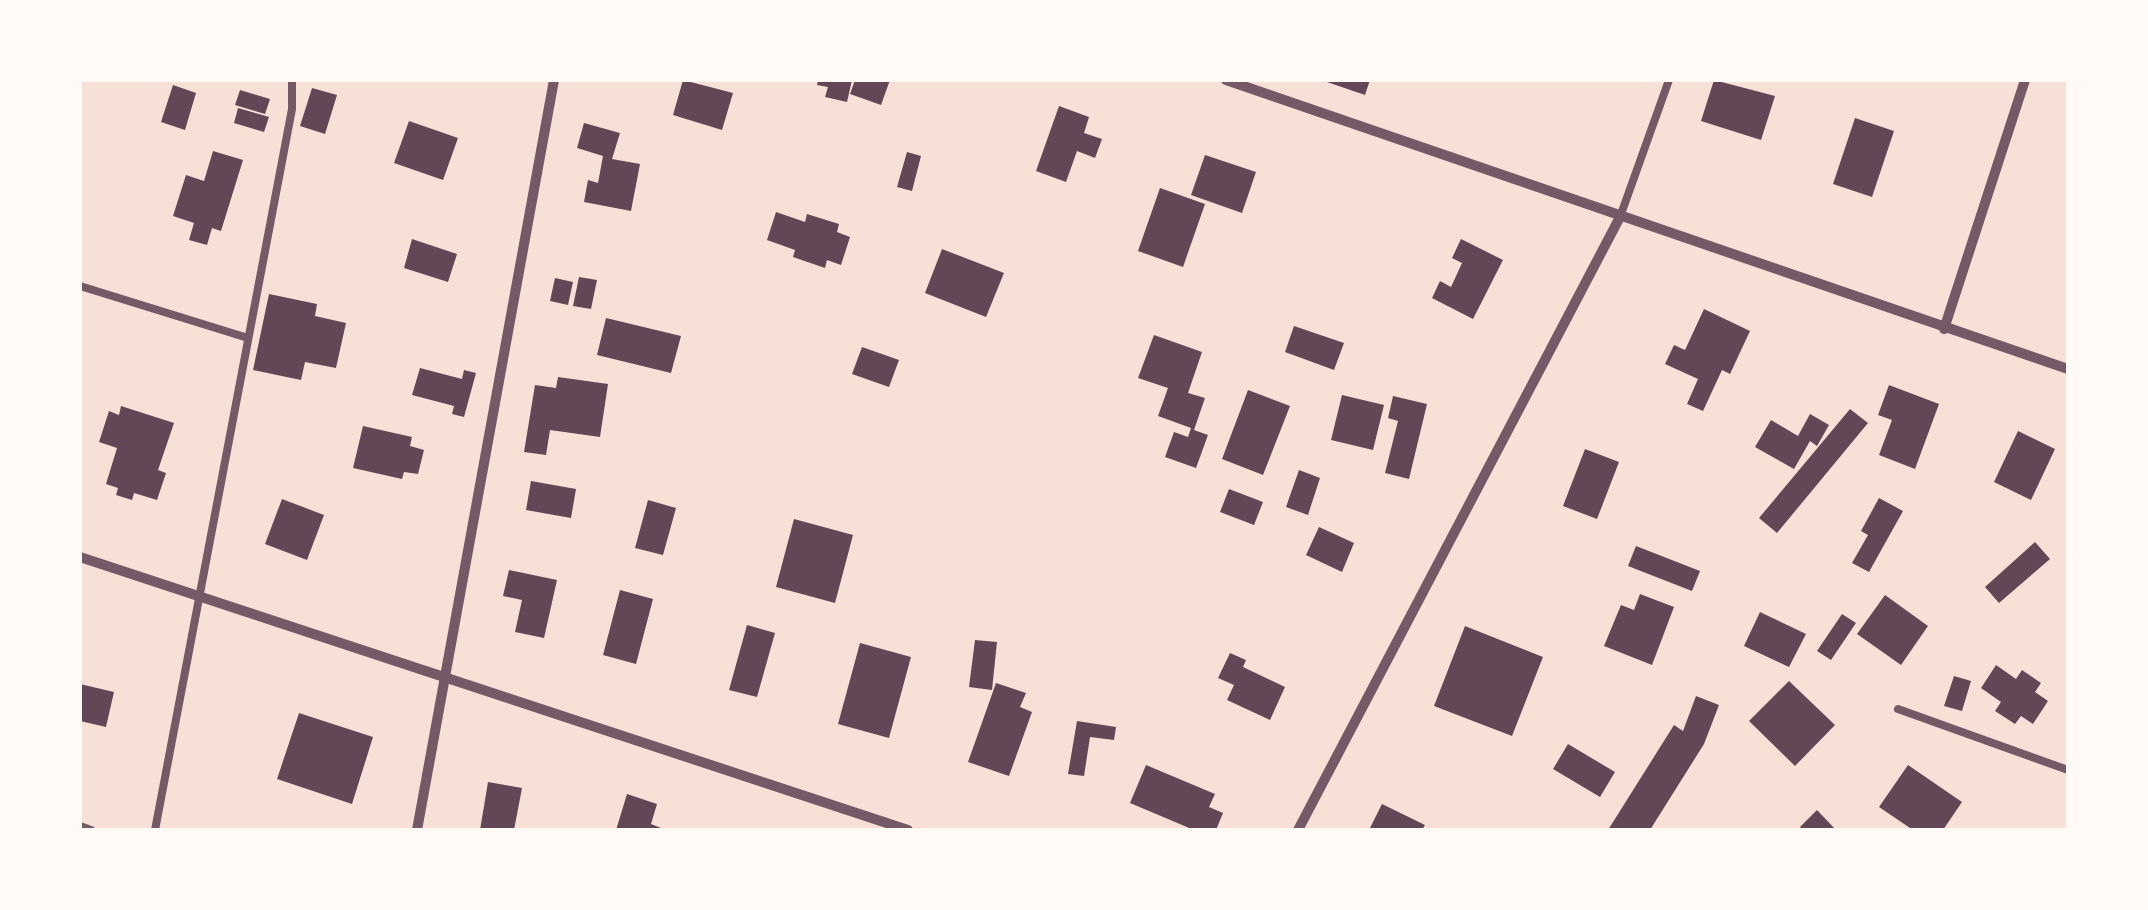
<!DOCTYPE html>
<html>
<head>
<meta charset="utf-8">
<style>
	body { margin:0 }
	#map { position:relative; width:2148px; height:910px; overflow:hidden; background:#f7e1d7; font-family:Lato,sans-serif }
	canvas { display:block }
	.frame { position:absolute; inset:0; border:82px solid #fffaf5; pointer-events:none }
</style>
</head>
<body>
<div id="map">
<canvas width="2148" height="910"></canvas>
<div class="frame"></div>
</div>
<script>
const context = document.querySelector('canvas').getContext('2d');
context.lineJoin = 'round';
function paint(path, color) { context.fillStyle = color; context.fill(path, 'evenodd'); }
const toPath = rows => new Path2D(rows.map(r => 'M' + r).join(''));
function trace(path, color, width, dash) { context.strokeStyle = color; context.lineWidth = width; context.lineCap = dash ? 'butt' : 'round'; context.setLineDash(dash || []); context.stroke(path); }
paint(toPath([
	[683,80,733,93,722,130,673,115],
	[818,80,852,80,847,102,825,97,828,87,817,85],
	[855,80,890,80,881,105,850,94],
	[1321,80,1370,80,1365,95],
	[1714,80,1775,96,1761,140,1701,121],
	[173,85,196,93,185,130,161,122],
	[312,88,337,95,325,134,300,126],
	[240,90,270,99,265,114,235,105],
	[1059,106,1089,117,1084,133,1102,139,1095,158,1077,151,1066,182,1036,171],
	[238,108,269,117,264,132,234,123],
	[1855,118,1894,131,1872,197,1833,184],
	[409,121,458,138,443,180,394,163],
	[584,123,620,133,612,159,640,164,631,211,584,202,588,180,598,183,603,156,577,148],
	[213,151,243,160,221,231,212,228,207,245,189,240,194,223,173,216,186,175,204,181],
	[907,152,921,156,912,191,897,187],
	[1205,155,1256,172,1242,213,1191,195],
	[1160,188,1205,204,1183,267,1138,251],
	[776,212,805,222,807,214,839,224,837,232,850,237,841,265,827,260,825,268,793,257,795,250,767,240],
	[412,239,457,254,448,282,404,268],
	[1461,239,1503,260,1473,319,1432,298,1440,281,1451,287,1462,263,1452,258],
	[942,249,1004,273,986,317,925,293],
	[579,277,597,280,591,309,573,306],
	[555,278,573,282,568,305,550,301],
	[269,294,317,304,315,316,346,323,336,368,305,362,301,380,253,370],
	[1704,309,1750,331,1730,374,1722,370,1703,411,1687,404,1698,379,1665,364,1674,345,1685,350],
	[606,318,681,336,671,373,597,355],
	[1294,326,1344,343,1334,370,1285,352],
	[1154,335,1202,352,1188,393,1205,398,1194,430,1208,435,1196,468,1165,457,1174,432,1188,437,1191,428,1158,416,1168,388,1138,378],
	[862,347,899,360,889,387,852,374],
	[420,368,462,379,464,370,476,373,464,417,452,414,454,406,412,395],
	[558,377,608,384,600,437,550,430,546,455,524,452,535,385,556,388],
	[1889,385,1939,404,1915,469,1879,455,1892,420,1878,415],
	[1248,390,1290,406,1263,475,1222,459],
	[1342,395,1384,405,1373,450,1331,440],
	[1393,396,1427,404,1409,479,1385,473,1398,421,1388,418],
	[121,406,174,423,158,470,166,473,157,500,134,493,132,500,116,495,118,488,106,484,117,448,99,442,109,411,119,415],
	[1850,409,1868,423,1777,533,1759,518],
	[1810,414,1829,425,1817,446,1810,441,1794,469,1755,447,1771,420,1798,436],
	[363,426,412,437,410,446,424,450,418,474,404,472,402,479,353,468],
	[2018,431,2055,449,2031,500,1994,482],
	[1585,449,1619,462,1597,519,1563,506],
	[1299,470,1320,478,1308,515,1286,507],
	[531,481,576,489,571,518,526,510],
	[1229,489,1263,502,1254,525,1220,512],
	[1879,498,1903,511,1869,572,1852,563,1868,535,1861,531],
	[282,499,324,515,307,560,265,544],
	[648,500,676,508,663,555,635,548],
	[794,519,853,535,835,603,776,587],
	[1319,527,1354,543,1342,572,1306,555],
	[2035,542,2050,559,1999,603,1985,587],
	[1636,546,1700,571,1692,591,1628,566],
	[509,570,557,580,544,638,515,632,522,600,503,596],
	[620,590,653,599,636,664,603,655],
	[1640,594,1674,607,1652,665,1604,646,1621,605,1634,610],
	[1885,595,1928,626,1901,665,1857,634],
	[1760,612,1806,634,1789,667,1744,646],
	[1842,614,1856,623,1831,660,1817,651],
	[747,625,775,633,757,697,729,690],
	[1465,626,1543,657,1512,736,1434,706],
	[975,640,997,642,992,690,969,687],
	[860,643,911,657,889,738,838,724],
	[1230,653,1246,660,1243,667,1285,687,1270,720,1227,700,1234,685,1218,678],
	[1996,665,2016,679,2022,670,2041,683,2035,692,2048,701,2033,724,2021,716,2015,724,1995,711,2001,702,1981,688],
	[1954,676,1971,681,1962,711,1944,706],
	[1789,681,1835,725,1795,766,1749,721],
	[996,683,1026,693,1020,707,1032,712,1009,776,968,762],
	[80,684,114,692,106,727,80,721],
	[1696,696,1719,705,1704,744,1650,830,1608,830,1674,725,1683,731],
	[299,713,373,737,352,804,277,779],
	[1077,721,1116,727,1114,740,1090,737,1084,776,1068,774],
	[1568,744,1615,772,1600,797,1553,769],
	[1146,765,1215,794,1209,807,1223,813,1216,830,1194,830,1130,803],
	[1908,765,1962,802,1943,830,1913,830,1879,807],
	[488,782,522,788,514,830,480,830],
	[627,794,657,804,651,824,666,830,616,830],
	[1382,804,1425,825,1422,830,1369,830],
	[1817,810,1836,830,1803,830,1800,827]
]), '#644757');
trace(toPath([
	[1620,217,1669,80],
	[80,286,248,338],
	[1898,709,2068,770],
	[80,826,91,830],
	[155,830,292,109,292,80]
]), '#755966', 8);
trace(toPath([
	[1226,80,2068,369],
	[1944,329,2025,80],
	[80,557,908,830],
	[417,830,554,80],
	[1298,830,1620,217]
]), '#755966', 10);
</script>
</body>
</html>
